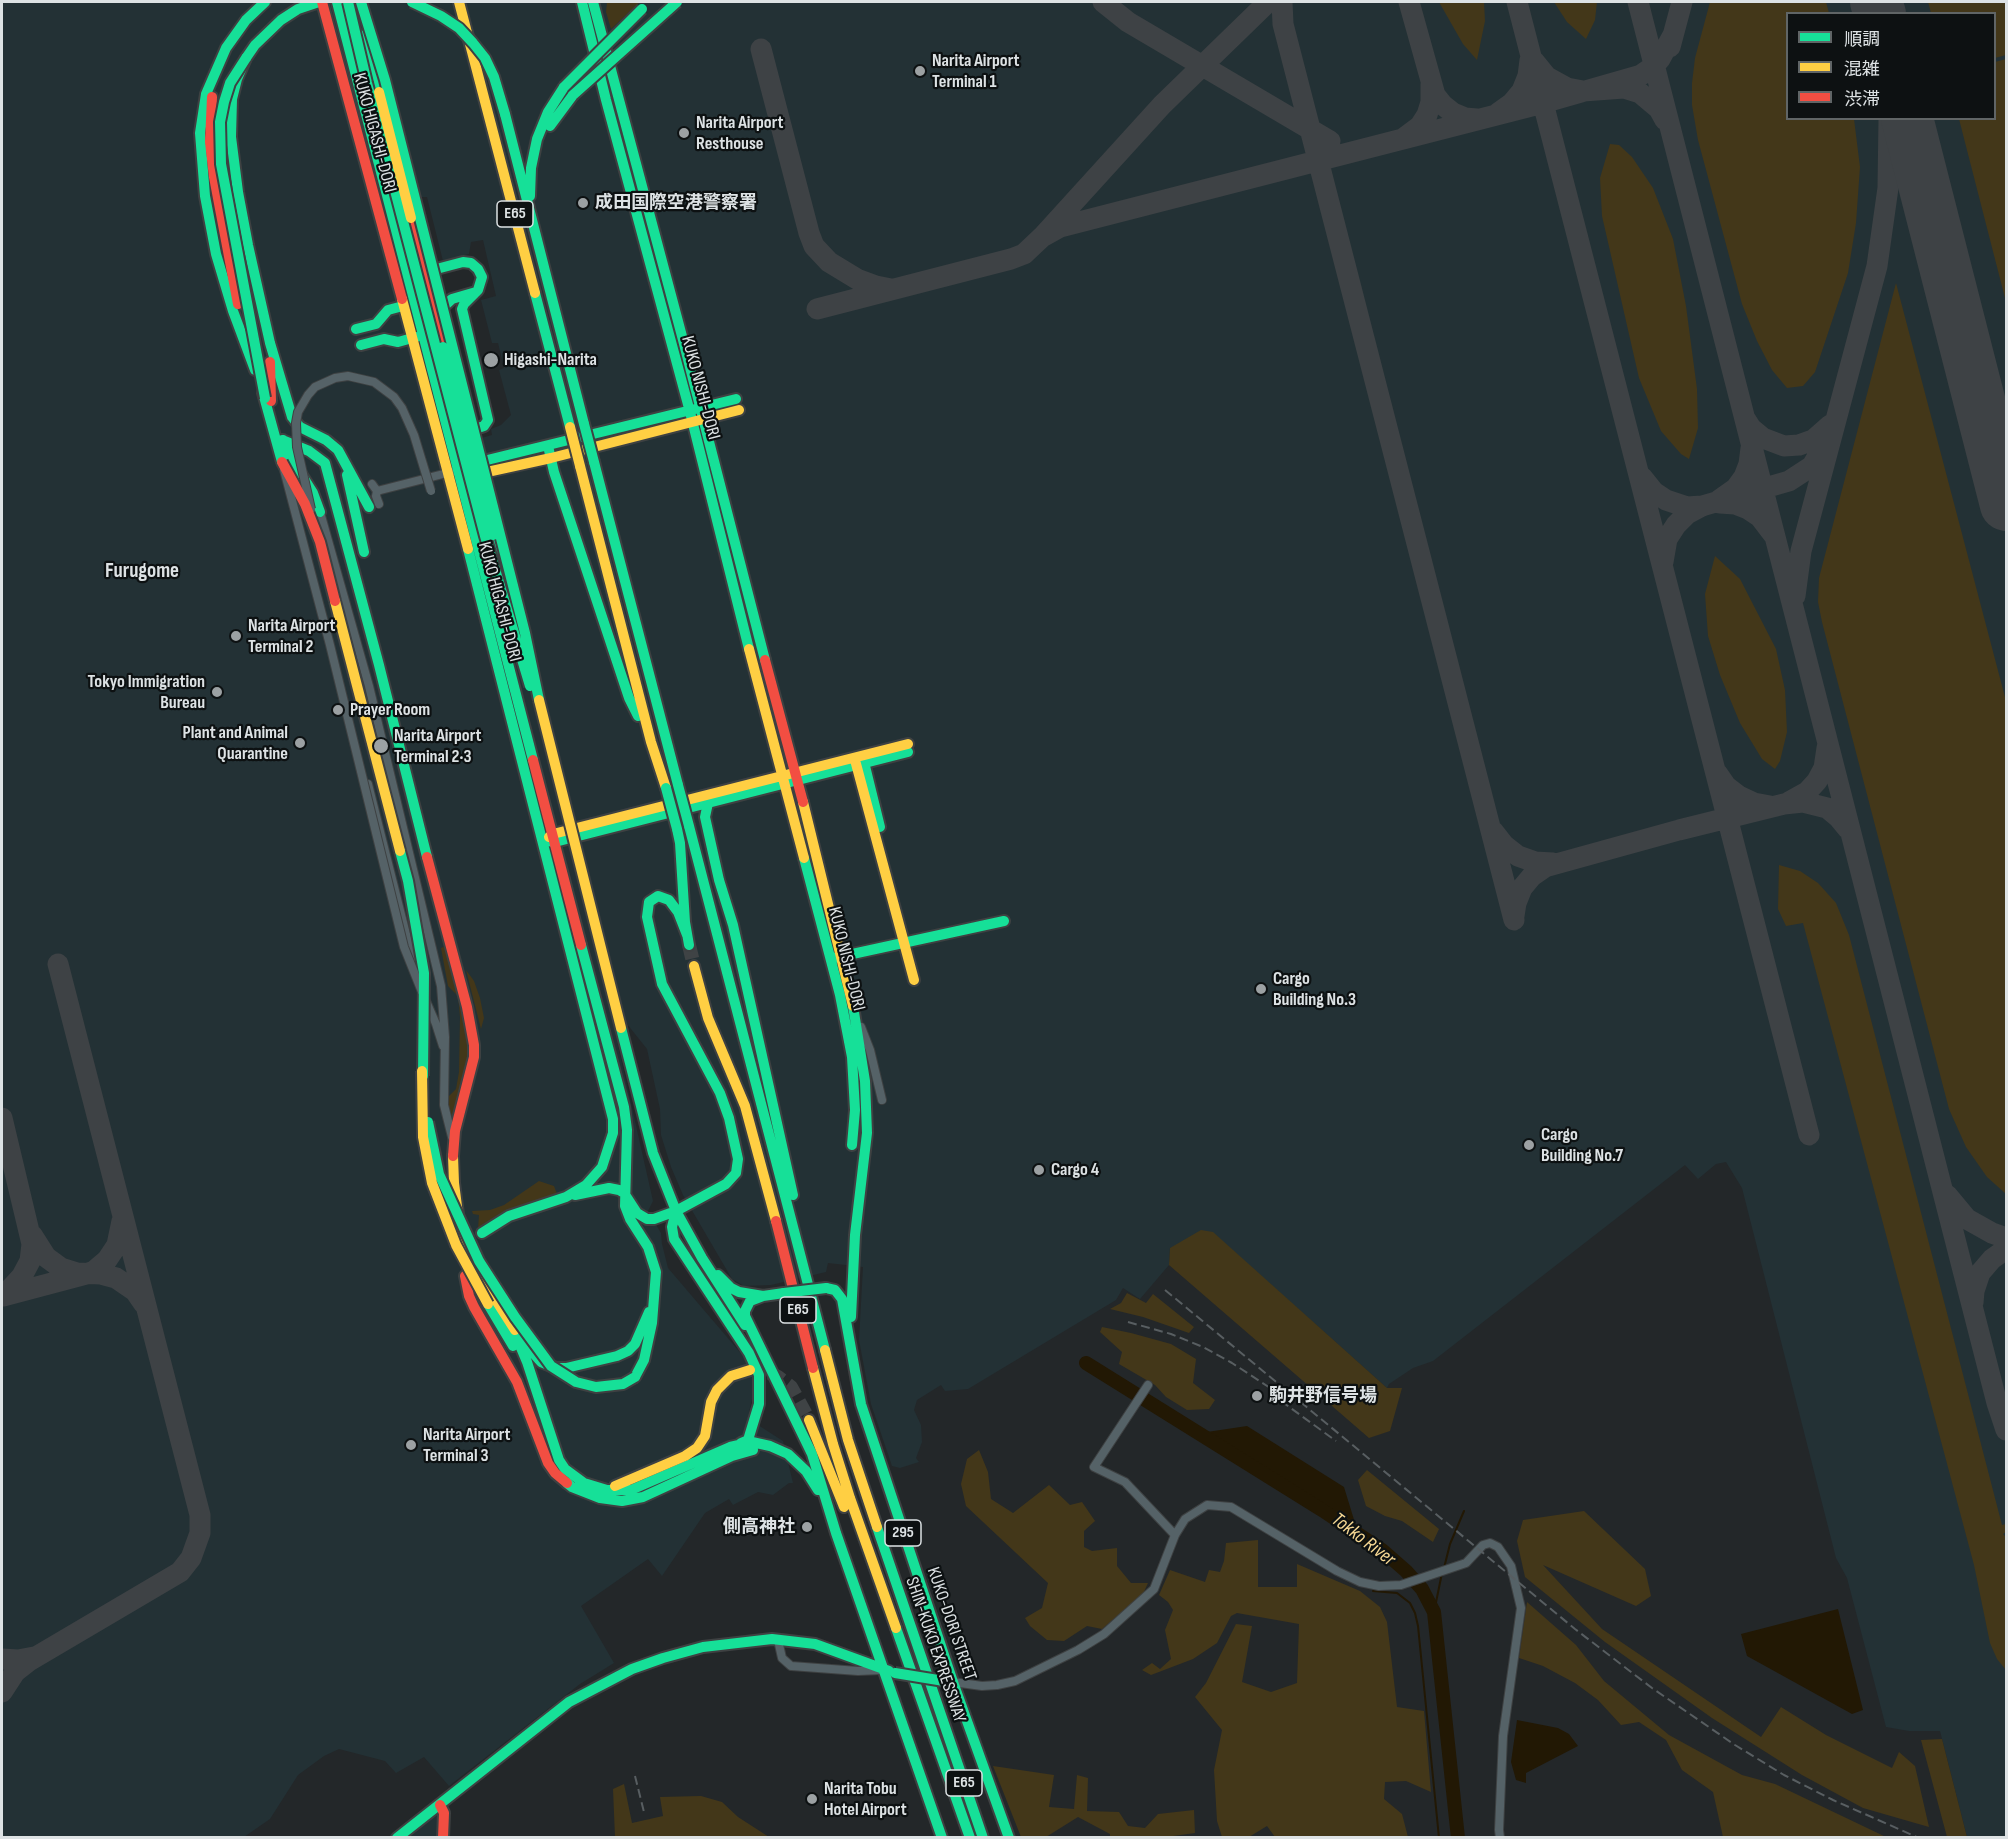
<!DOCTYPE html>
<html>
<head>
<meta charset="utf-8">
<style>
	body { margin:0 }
	#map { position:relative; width:2008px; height:1839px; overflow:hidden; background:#232729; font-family:"Sofia Sans Condensed","Noto Sans JP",sans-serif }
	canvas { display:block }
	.frame { position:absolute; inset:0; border:3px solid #dde2e4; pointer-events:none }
	.legend { position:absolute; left:1786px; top:12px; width:210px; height:108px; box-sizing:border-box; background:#0d1112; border:2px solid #606566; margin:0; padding:8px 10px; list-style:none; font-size:18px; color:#dde2e4 }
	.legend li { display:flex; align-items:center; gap:12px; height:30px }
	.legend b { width:30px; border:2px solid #606566 }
</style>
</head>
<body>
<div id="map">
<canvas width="2008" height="1839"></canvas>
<div class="frame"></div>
<ul class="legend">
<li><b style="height:8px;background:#16e098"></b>順調</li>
<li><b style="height:8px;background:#ffcf43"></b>混雑</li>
<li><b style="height:8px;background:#f24e42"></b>渋滞</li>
</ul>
</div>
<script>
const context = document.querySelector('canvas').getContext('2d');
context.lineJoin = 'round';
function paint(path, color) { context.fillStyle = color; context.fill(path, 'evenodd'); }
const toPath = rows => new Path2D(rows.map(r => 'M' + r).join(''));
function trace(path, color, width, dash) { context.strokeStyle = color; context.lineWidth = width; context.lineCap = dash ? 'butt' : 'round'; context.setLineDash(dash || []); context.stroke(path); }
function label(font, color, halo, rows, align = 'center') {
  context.font = font + ' "Sofia Sans Condensed","Noto Sans JP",sans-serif'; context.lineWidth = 4.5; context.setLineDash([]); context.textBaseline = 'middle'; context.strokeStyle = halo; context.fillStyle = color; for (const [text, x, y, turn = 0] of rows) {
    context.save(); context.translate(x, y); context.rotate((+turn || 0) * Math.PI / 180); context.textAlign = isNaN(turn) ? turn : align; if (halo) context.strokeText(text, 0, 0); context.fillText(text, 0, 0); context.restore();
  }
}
paint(toPath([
	[2,2,2006,2,2006,1837,1967,1837,1940,1731,1909,1731,1886,1727,1847,1578,1836,1558,1742,1188,1726,1162,1716,1164,1698,1179,1685,1165,1433,1361,1413,1368,1389,1384,1387,1388,1213,1233,1170,1248,1169,1265,1140,1299,1123,1288,1116,1300,968,1389,945,1391,941,1385,917,1400,914,1410,921,1425,922,1442,916,1458,919,1462,900,1468,892,1466,871,1404,859,1340,863,1267,828,1263,826,1272,771,1285,744,1286,732,1279,683,1195,671,1167,661,1135,660,1109,647,1049,627,1024,614,1028,653,1201,648,1211,661,1233,662,1244,668,1268,750,1364,754,1390,749,1412,758,1425,783,1441,793,1483,789,1483,773,1495,758,1492,733,1505,729,1499,705,1513,662,1576,648,1559,581,1606,614,1663,580,1684,449,1786,424,1757,396,1773,385,1761,339,1749,324,1756,298,1775,270,1819,244,1837,2,1838],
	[1788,14,1994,14,1994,118,1788,118],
	[422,197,427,197,443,261,469,254,471,242,483,240,496,296,481,300,492,343,498,343,504,368,499,370,511,415,501,425,491,429,492,435,457,445,400,219],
	[431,1815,436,1815,440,1820,440,1837,405,1838]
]), '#233135');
paint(toPath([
	[607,2,640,2,611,29,606,12],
	[1439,2,1484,2,1485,21,1477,60,1463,44],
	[1554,2,1597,2,1595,20,1586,39,1567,22],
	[1710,2,1826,2,1829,13,1788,14,1788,118,1854,119,1860,167,1856,223,1848,273,1815,372,1803,386,1787,388,1772,370,1757,341,1742,304,1698,140,1692,105,1692,83,1695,58],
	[1928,2,2006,2,2006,55,1995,58,1994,14,1931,13],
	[2006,59,2006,302,1959,119,1994,118,1995,62],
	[1610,144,1619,145,1632,157,1653,188,1673,239,1686,306,1697,389,1698,428,1689,459,1681,454,1661,431,1639,378,1602,216,1600,178],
	[1896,283,2006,701,2006,1194,1987,1177,1966,1147,1949,1109,1822,622,1818,602,1819,578],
	[1715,556,1740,579,1776,649,1785,690,1787,732,1780,761,1775,769,1762,759,1740,723,1720,675,1708,636,1705,594],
	[1779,865,1800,871,1818,883,1836,903,1849,935,2002,1525,2006,1524,2006,1532,2003,1534,2006,1537,2006,1670,1997,1659,1990,1643,1974,1565,1803,923,1786,926,1778,909],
	[446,946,472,1045,453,1122,447,1103,448,1097,456,1089,459,1072,460,1017,458,996,448,986,441,948],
	[466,970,474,981,480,998,484,1018,481,1029],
	[539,1181,554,1186,557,1194,478,1229,479,1215,473,1214,472,1211,490,1210,504,1205],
	[1201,1230,1213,1232,1387,1388,1402,1388,1390,1431,1369,1438,1169,1265,1170,1248],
	[1127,1293,1146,1303,1153,1294,1194,1327,1189,1333,1143,1317,1110,1309,1121,1303],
	[1102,1327,1131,1333,1171,1344,1196,1359,1193,1383,1215,1400,1209,1409,1187,1410,1166,1397,1155,1385,1119,1364,1122,1352,1100,1332],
	[979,1450,988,1472,991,1499,1013,1513,1049,1485,1070,1505,1082,1502,1095,1521,1084,1531,1084,1547,1092,1551,1117,1548,1117,1566,1131,1583,1148,1583,1143,1594,1102,1629,1087,1626,1064,1641,1047,1640,1030,1626,1025,1618,1042,1608,1048,1583,966,1506,961,1484,967,1459],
	[1367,1470,1439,1529,1433,1542,1402,1521,1385,1516,1366,1506,1358,1480],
	[1584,1511,1645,1569,1651,1596,1636,1606,1543,1565,1602,1629,1761,1737,1781,1707,1826,1735,1892,1768,1899,1752,1915,1766,1929,1827,1863,1808,1802,1775,1712,1718,1605,1642,1525,1577,1517,1541,1523,1520],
	[1258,1540,1258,1587,1297,1587,1297,1564,1360,1591,1380,1607,1387,1622,1397,1707,1424,1711,1431,1792,1406,1781,1385,1782,1384,1799,1402,1814,1408,1837,1275,1837,1267,1826,1249,1837,1222,1837,1217,1821,1214,1770,1222,1730,1195,1697,1206,1683,1236,1624,1252,1626,1242,1682,1271,1692,1297,1683,1299,1624,1237,1613,1231,1616,1217,1643,1193,1659,1151,1675,1142,1670,1152,1663,1160,1669,1171,1659,1165,1630,1173,1610,1168,1602,1159,1595,1170,1570,1205,1582,1209,1570,1220,1572,1224,1561,1226,1543],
	[1527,1602,1576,1645,1604,1681,1669,1735,1742,1775,1775,1784,1886,1837,1723,1837,1713,1792,1682,1770,1666,1740,1639,1722,1621,1725,1598,1700,1575,1683,1543,1666,1519,1658],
	[1942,1739,1967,1837,1947,1837,1921,1740],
	[993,1766,1054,1775,1049,1807,1074,1809,1077,1775,1088,1778,1087,1811,1119,1812,1128,1826,1145,1828,1158,1814,1194,1810,1195,1833,1166,1837,1110,1837,1110,1834,1078,1817,1046,1837,1021,1837],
	[624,1784,632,1823,663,1816,660,1797,701,1796,722,1802,738,1817,769,1837,615,1837,613,1789]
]), '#433719');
paint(toPath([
	[1247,1426,1344,1487,1355,1523,1207,1432],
	[1838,1609,1863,1710,1852,1714,1747,1656,1741,1634],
	[1517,1720,1558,1728,1569,1734,1578,1746,1526,1773,1526,1783,1516,1780,1511,1762]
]), '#221804');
trace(toPath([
	[1444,1568,1450,1544,1464,1511],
	[1373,1591,1397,1593,1410,1603,1415,1613,1418,1626,1439,1838],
	[1434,1612,1442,1573]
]), '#221804', 2);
trace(toPath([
	[1086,1363,1322,1510,1382,1550,1406,1571,1422,1589,1434,1612,1458,1838]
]), '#221804', 14);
trace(toPath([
	[1103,2,1128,22,1330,141],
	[1282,2,1283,24,1514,920],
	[1409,2,1435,95,1443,105,1453,113,1465,118,1477,119],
	[1517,2,1809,1135],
	[1638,2,1997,1403,2006,1430],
	[1670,47,1682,2],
	[761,49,809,233,814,246,829,262,857,279,876,286,891,289],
	[1534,61,1547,77,1567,88,1583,91,1624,88,1640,93,1659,109,1665,120],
	[1498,113,1512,103,1522,91,1528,76,1530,60],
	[1404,138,1420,126,1427,115,1431,102,1431,84],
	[1042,237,1060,227,1543,103,1641,75,1654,66,1660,59,1673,35],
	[817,309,1011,259,1024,254,1042,237,1162,105,1268,2],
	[1746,420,1751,428,1763,438,1784,446,1799,445,1813,440,1830,425],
	[1642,477,1654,492,1666,500,1687,507,1702,506],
	[1719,500,1736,488,1744,477,1749,464,1751,448],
	[1720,503,1735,504,1748,509,1760,517,1773,534],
	[1663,562,1667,539,1676,525,1687,514,1702,506,1789,481,1812,466,1824,446],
	[1795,596,1801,551,1877,266,1888,188,1889,118],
	[1717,773,1726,786,1739,796,1754,803,1770,806],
	[1789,802,1807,792,1817,781,1824,768,1827,748],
	[1493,831,1504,845,1518,856,1535,862,1553,863],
	[1514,916,1516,903,1522,888,1532,876,1545,867,1679,830,1784,804,1803,802,1827,808,1839,818,1848,829],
	[2,1118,32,1244,30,1261,22,1276,10,1289,2,1295],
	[1947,1195,1967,1219,1992,1233,2006,1238],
	[32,1235,46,1257,61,1268,77,1273,101,1274,116,1278,135,1291,144,1304],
	[3,1296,86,1274,94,1271,107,1260,117,1245,122,1221],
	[1973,1303,1974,1291,1980,1273,1992,1259,2006,1249],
	[2,1659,18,1660,34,1657],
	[2,1692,15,1672,29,1661,180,1572,191,1558,200,1533,200,1515,58,964]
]), '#3e4245', 21);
trace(toPath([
	[1876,2,1880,14],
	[1907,118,2006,505]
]), '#3e4245', 52);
trace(toPath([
	[689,945,694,966],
	[770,1373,778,1377,791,1387,809,1420]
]), '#3f4345', 14, [14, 7]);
const street = toPath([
	[372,484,377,491,376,496,379,504],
	[377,491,451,472],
	[320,512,369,686,441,986,445,1037,444,1105,452,1137],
	[368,784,413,962],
	[426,1001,436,1024,443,1046],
	[861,1027,870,1050,882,1100],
	[1148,1385,1094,1467,1125,1482,1175,1535],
	[778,1640,782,1658,791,1666,858,1671,881,1670],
	[953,1682,982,1686,997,1685,1015,1681,1078,1650,1104,1634,1154,1589,1175,1535,1185,1519,1207,1505,1231,1507,1337,1571,1360,1582,1379,1586,1401,1585,1466,1563,1483,1545,1490,1543,1498,1547,1511,1566,1521,1608,1503,1736,1499,1830,1500,1838]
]);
const fast = toPath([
	[319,2,298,9,281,20,255,45,246,58,237,79,232,99,231,137,238,192,248,245,270,343,292,417,300,427,326,440,338,450,369,507],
	[337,2,533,760],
	[582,2,606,100,690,412,749,649],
	[593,2,683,340,765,660],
	[360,35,379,92],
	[505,114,584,424],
	[550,126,573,95],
	[530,196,531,168,537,139,548,112,564,87],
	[425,272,463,262,471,263,478,269,482,277,478,290,464,304,462,309,488,420,484,426,478,428,473,427,468,422],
	[535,293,570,427],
	[441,313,441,309,452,299,476,292],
	[356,329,376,324,388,310,403,306],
	[361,345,384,339,398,342,416,337],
	[255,370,233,311,216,254,205,196,200,133,206,94,226,48,246,20,265,2],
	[263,393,282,462],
	[282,440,309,451,325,463,379,665,427,857],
	[283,440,291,458,313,493,320,512],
	[548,446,554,472,629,698,638,716],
	[594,462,678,785],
	[475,463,736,399],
	[347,475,364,552],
	[493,535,506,574],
	[468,549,613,1119,613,1133,602,1167,586,1185,566,1197],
	[863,758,880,827],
	[708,803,705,817,719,880,733,925,793,1195],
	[689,826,825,1350],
	[677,829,680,843,685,922,689,945],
	[548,841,555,842,908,752],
	[804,858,840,995,852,1057,855,1110,852,1145],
	[581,945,624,1107,627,1130,625,1206,630,1219,648,1247,656,1272,652,1323,644,1360,635,1377],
	[834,958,1004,921],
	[621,1028,653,1153,676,1211,672,1227,674,1239,749,1353,759,1375,759,1404,748,1440,741,1443],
	[575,1195,609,1188,619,1190,624,1193,637,1213,647,1219,654,1219,676,1211],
	[676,1211,726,1184,736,1173,738,1159,729,1118,720,1093,662,984,647,917,649,902,658,896,669,900,678,912,687,935],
	[676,1211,702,1258,745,1325],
	[482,1233,509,1216,566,1197],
	[718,1275,731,1288,739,1292,763,1296,784,1293],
	[826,1288,835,1290,842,1299,861,1404,953,1682,1009,1838],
	[763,1296,750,1301,745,1311,745,1316,812,1454,836,1533,942,1838],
	[488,1304,513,1346],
	[851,1317,855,1235,867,1133,865,1081,853,1006],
	[511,1324,527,1362,559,1460,565,1469,584,1483,607,1490,631,1490,730,1447,752,1442,770,1446,788,1454,806,1471,818,1490],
	[524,1343,541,1362,556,1368,566,1368,617,1356,628,1351,635,1344,649,1312],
	[567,1483,572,1487,600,1498,622,1501,643,1497,732,1456,753,1450],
	[877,1527,983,1838],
	[896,1628,970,1838],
	[397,1838,569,1702,632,1669,663,1658,703,1647,772,1639,815,1644,889,1671]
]);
const slow = toPath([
	[459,2,535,293],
	[402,299,468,549],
	[580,466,651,742,666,788],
	[478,474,551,458,739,410],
	[749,649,804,858],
	[855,760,914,980],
	[803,802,853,1006],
	[549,837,553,834,908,744],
	[694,966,708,1018,745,1106,776,1221],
	[453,1156,454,1183,460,1230,466,1248,478,1272,515,1330],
	[825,1350,848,1440,877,1527],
	[813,1368,833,1444,850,1498,896,1628],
	[809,1420,844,1507],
	[615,1486,685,1456,697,1448,705,1436,711,1402,717,1390,731,1376,750,1370]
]);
const jam = toPath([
	[322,2,402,299],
	[212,97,210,142,214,177,238,304],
	[411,218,443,347],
	[270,362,271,401],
	[765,660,803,802],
	[533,760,581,945],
	[427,857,467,1007,474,1045,474,1057,455,1131,453,1156],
	[776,1221,813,1368],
	[465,1276,469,1296,474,1307,517,1382,548,1463,555,1473,567,1483],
	[440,1805,444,1813,443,1838]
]);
trace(street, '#3e4142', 10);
trace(fast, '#3e4142', 14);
trace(slow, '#3e4142', 14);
trace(jam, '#3e4142', 14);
trace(street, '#556267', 8);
trace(fast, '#16e098', 10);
trace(slow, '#ffcf43', 10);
trace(jam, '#f24e42', 10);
trace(toPath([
	[1165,1290,1575,1629,1652,1688,1735,1745,1784,1775,1833,1800,1919,1838],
	[1128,1322,1171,1334,1203,1347,1232,1363,1281,1395],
	[1270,1393,1336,1441],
	[635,1776,644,1812]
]), '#585e61', 2, [9, 4.5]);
const streetBridge = toPath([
	[284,470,330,645,404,947,422,992],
	[311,509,297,447,296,423,298,412,308,395,315,387,335,378,348,376,374,382,394,397,402,408,414,435,431,491]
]);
const fastBridge = toPath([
	[348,2,367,83,485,536,530,686],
	[361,2,385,80,525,633,539,700],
	[412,2,441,16,459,28,473,43,485,58,494,77,505,114],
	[246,58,230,83,224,102,220,122,221,164,265,398],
	[564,87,642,9],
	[573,95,677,2],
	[443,347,493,535],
	[584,424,594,462],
	[678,785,689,826],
	[666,788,677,829],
	[400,851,408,881,424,973,423,1076],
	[428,1122,439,1174,479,1261,515,1317,551,1366,576,1382,596,1387,623,1384,635,1377],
	[784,1293,826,1288],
	[895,1673,944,1681]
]);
const slowBridge = toPath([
	[379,92,411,218],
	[570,427,580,466],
	[335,601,400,851],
	[539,700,621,1028],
	[422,1071,423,1137,432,1183,456,1245,488,1304]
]);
const jamBridge = toPath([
	[282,462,305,504,320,542,335,601]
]);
trace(streetBridge, '#3e4142', 10, []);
trace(fastBridge, '#3e4142', 14, []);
trace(slowBridge, '#3e4142', 14, []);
trace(jamBridge, '#3e4142', 14, []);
trace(streetBridge, '#556267', 8);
trace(fastBridge, '#16e098', 10);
trace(slowBridge, '#ffcf43', 10);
trace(jamBridge, '#f24e42', 10);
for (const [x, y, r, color] of [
	[920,71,6,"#9ca1a3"],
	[684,133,6,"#9ca1a3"],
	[583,203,6,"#9ca1a3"],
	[491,360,8,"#9ca1a3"],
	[236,636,6,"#9ca1a3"],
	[217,692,6,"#9ca1a3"],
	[338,710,6,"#9ca1a3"],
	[300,743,6,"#9ca1a3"],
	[381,746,8,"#9ca1a3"],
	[1261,989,6,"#9ca1a3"],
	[1529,1145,6,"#9ca1a3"],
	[1039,1170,6,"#9ca1a3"],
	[1257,1396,6,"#9ca1a3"],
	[411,1445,6,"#9ca1a3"],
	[807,1527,6,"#9ca1a3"],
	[812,1799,6,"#9ca1a3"]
]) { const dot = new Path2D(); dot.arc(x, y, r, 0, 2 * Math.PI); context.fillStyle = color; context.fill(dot); trace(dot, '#0d1112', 2); }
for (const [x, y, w] of [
	[515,214,36],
	[798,1310,36],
	[903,1533,36],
	[964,1783,36]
]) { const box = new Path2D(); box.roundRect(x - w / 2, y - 13, w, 26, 4.5); context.fillStyle = '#0d1112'; context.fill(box); trace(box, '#dde2e4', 1.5); }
label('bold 16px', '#dde2e4', null, [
	["E65",515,214],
	["E65",798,1310],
	["295",903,1533],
	["E65",964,1783]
]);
label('bold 18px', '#dde2e4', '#0d1112', [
	["Narita Airport",932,61],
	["Terminal 1",932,82],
	["Narita Airport",696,123],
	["Resthouse",696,144],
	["成田国際空港警察署",595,203],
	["Higashi-Narita",504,360],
	["Narita Airport",248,626],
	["Terminal 2",248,647],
	["Tokyo Immigration",205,682,"right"],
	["Bureau",205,703,"right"],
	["Prayer Room",350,710],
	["Plant and Animal",288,733,"right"],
	["Quarantine",288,754,"right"],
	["Narita Airport",394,736],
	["Terminal 2·3",394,757],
	["Cargo",1273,979],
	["Building No.3",1273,1000],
	["Cargo",1541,1135],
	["Building No.7",1541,1156],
	["Cargo 4",1051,1170],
	["駒井野信号場",1269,1396],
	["Narita Airport",423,1435],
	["Terminal 3",423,1456],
	["側高神社",795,1527,"right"],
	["Narita Tobu",824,1789],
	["Hotel Airport",824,1810]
], 'left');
label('18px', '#dde2e4', '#0d1112', [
	["KUKO HIGASHI-DORI",374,133,75],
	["KUKO NISHI-DORI",700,388,75],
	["KUKO HIGASHI-DORI",499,602,75],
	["KUKO NISHI-DORI",846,959,76],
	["KUKO-DORI STREET",951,1624,71],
	["SHIN-KUKO EXPRESSWAY",935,1650,71]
]);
label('italic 20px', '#f6d894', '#0d1112', [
	["Tokko River",1363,1540,37]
]);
label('bold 21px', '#dde2e4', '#0d1112', [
	["Furugome",142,572]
]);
</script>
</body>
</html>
